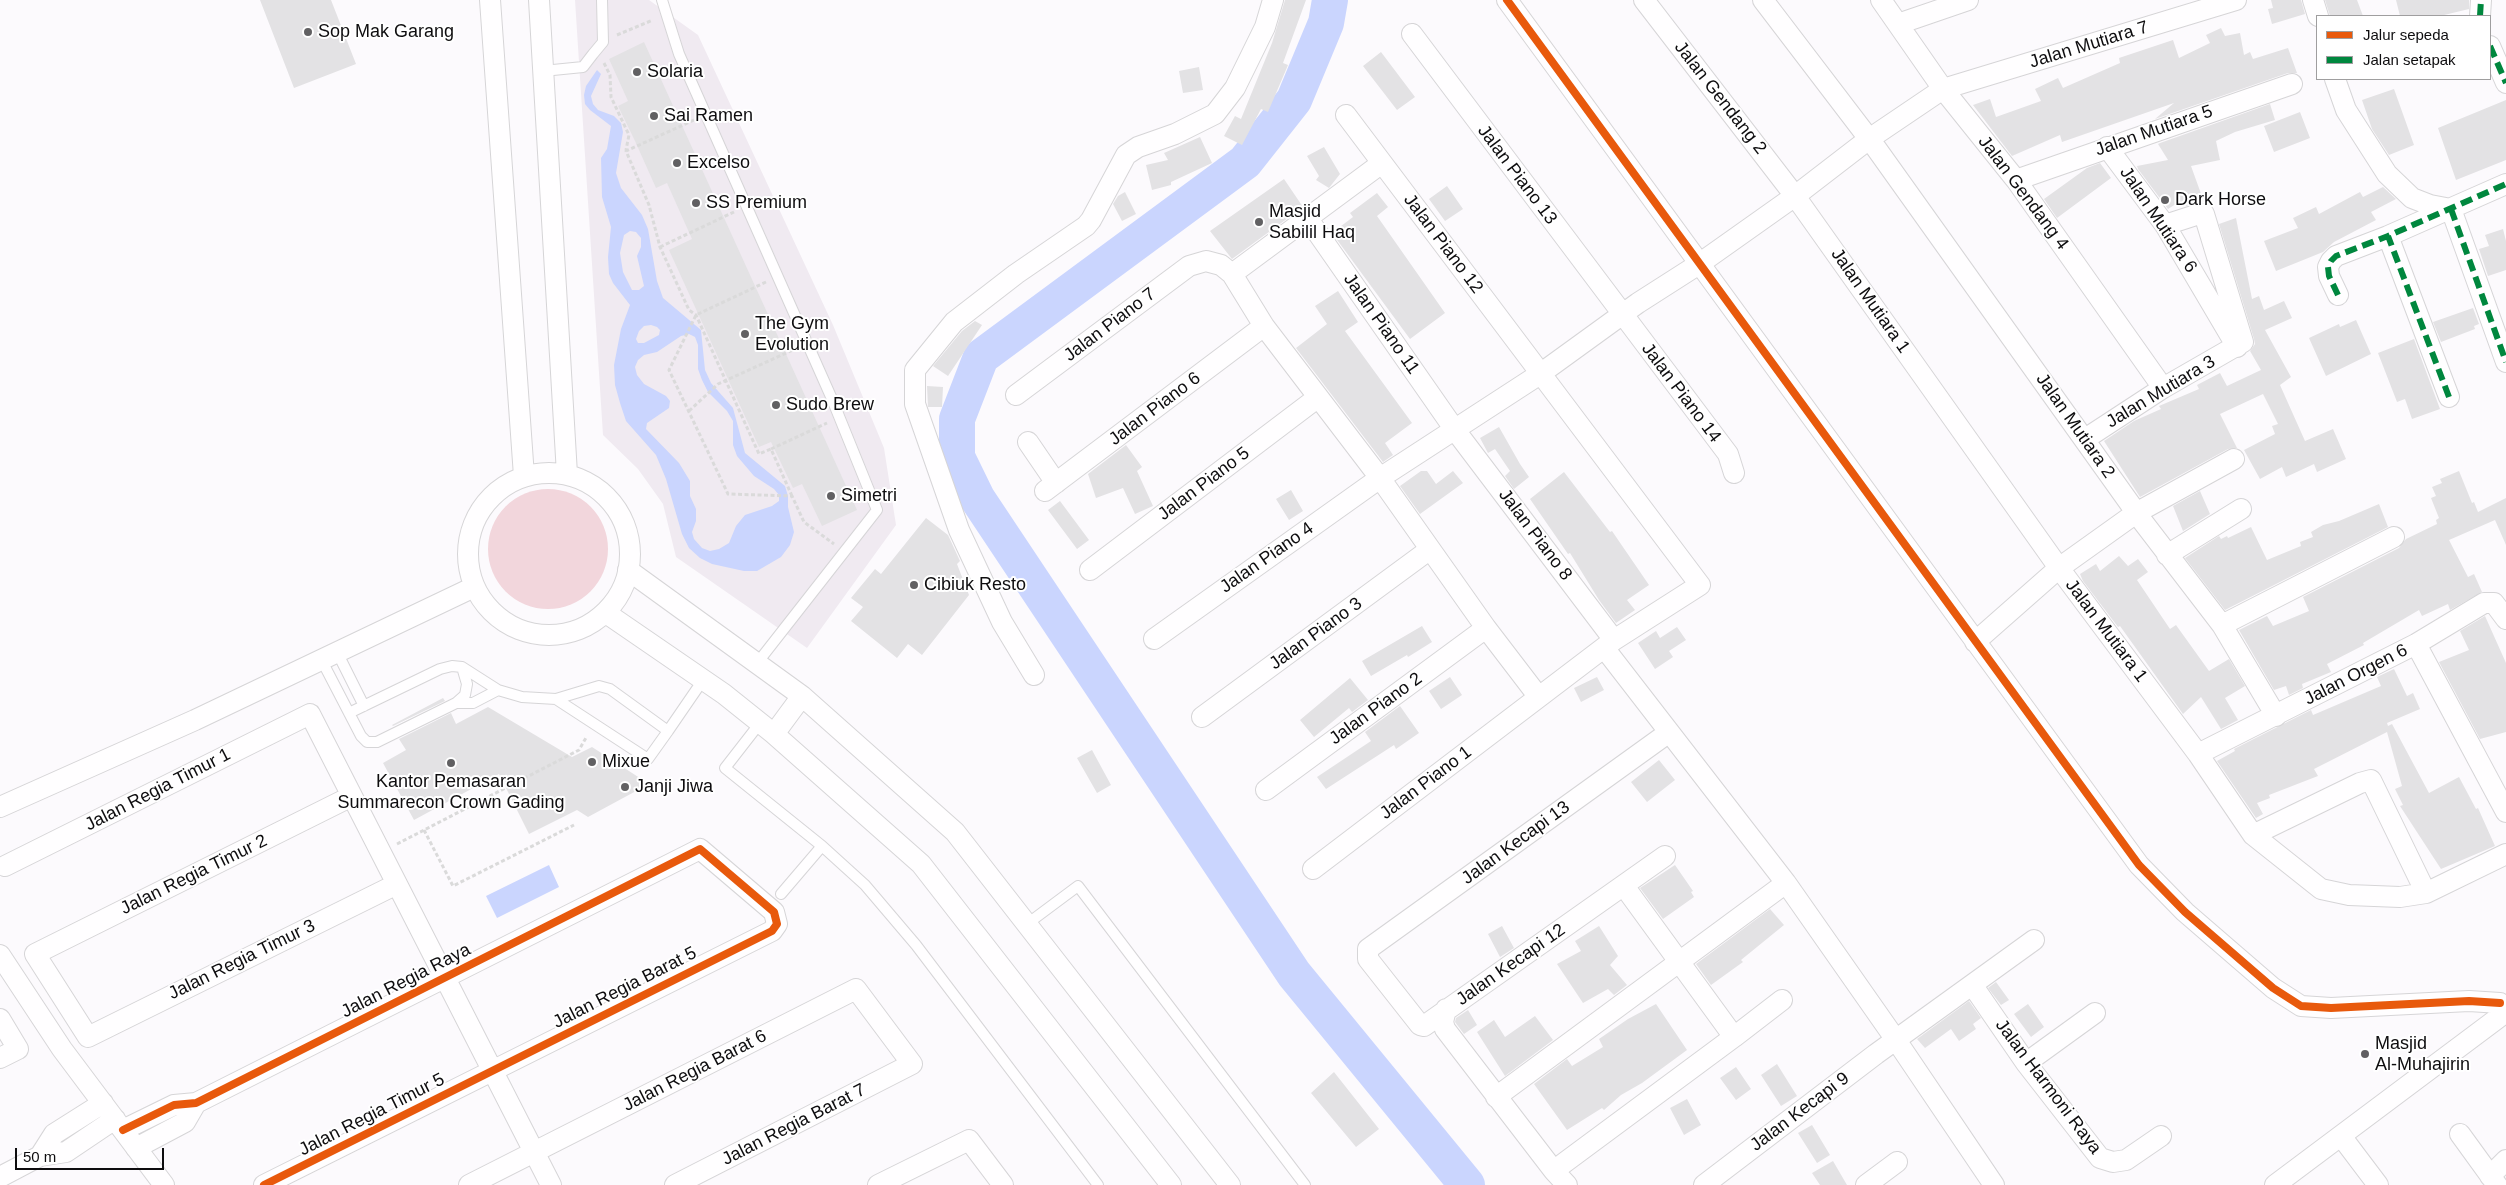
<!DOCTYPE html>
<html>
<head>
<meta charset="utf-8">
<style>
	body { margin:0 }
	#map { position:relative; width:2506px; height:1185px; overflow:hidden; background:#fcfafd; font-family:Helvetica,sans-serif }
	canvas { display:block }
	.legend { position:absolute; left:2316px; top:15px; width:175px; height:65px; box-sizing:border-box; background:#fff; border:1px solid #9f9e9f; margin:0; padding:6px 9px; list-style:none; font-size:15px; color:#0e0d0f }
	.legend li { display:flex; align-items:center; gap:10px; height:25px }
	.legend b { width:25px; border:1px solid #9f9e9f }
	.scale { position:absolute; left:15px; top:1148px; width:149px; height:22px; box-sizing:border-box; border:2px solid #0e0d0f; border-top:0; padding-left:6px; font-size:15px; line-height:18px; white-space:nowrap; color:#0e0d0f; -webkit-text-stroke:4px #fff; paint-order:stroke }
</style>
</head>
<body>
<div id="map">
<canvas width="2506" height="1185"></canvas>
<ul class="legend">
<li><b style="height:6px;background:#e8590c"></b>Jalur sepeda</li>
<li><b style="height:6px;background:#00873e"></b>Jalan setapak</li>
</ul>
<div class="scale">50 m</div>
</div>
<script>
const context = document.querySelector('canvas').getContext('2d');
context.lineJoin = 'round';
function paint(path, color) { context.fillStyle = color; context.fill(path, 'evenodd'); }
const toPath = rows => new Path2D(rows.map(r => 'M' + r).join(''));
function trace(path, color, width, dash) { context.strokeStyle = color; context.lineWidth = width; context.lineCap = dash ? 'butt' : 'round'; context.setLineDash(dash || []); context.stroke(path); }
function label(font, color, halo, rows, align = 'center') {
  context.font = font + ' Helvetica,sans-serif'; context.lineWidth = 4; context.setLineDash([]); context.textBaseline = 'middle'; context.strokeStyle = halo; context.fillStyle = color; for (const [text, x, y, turn = 0] of rows) {
    context.save(); context.translate(x, y); context.rotate((+turn || 0) * Math.PI / 180); context.textAlign = isNaN(turn) ? turn : align; if (halo) context.strokeText(text, 0, 0); context.fillText(text, 0, 0); context.restore();
  }
}
paint(toPath([
	[575,0,649,0,698,35,833,325,884,448,896,525,807,648,676,557,663,504,638,469,603,435]
]), '#f0eaf1');
paint(toPath([
	'488 549a60 60 0 1 1 120 0a60 60 0 1 1-120 0Z'
]), '#f2d6dc');
paint(toPath([
	[597,70,601,74,591,96,593,104,598,110,614,116,621,123,623,132,616,173,621,188,642,215,648,229,657,281,663,298,701,330,705,370,711,383,733,408,745,453,785,486,788,496,788,507,794,532,790,545,781,557,757,571,744,571,712,564,700,558,689,548,682,534,666,479,656,455,626,421,620,403,615,385,614,365,621,329,630,305,613,283,609,274,608,257,611,227,602,197,601,158,607,149,611,126,590,110,585,104,584,95,586,86],
	[630,231,636,232,641,238,641,247,637,256,644,286,639,290,632,290,623,272,620,253,624,235],
	[651,325,657,327,660,330,659,335,644,343,638,343,636,339,639,331,644,326],
	[689,334,695,337,698,345,698,369,702,380,708,392,727,411,733,421,733,445,737,456,754,476,774,489,779,495,779,501,772,506,745,515,736,526,729,543,719,549,710,551,702,548,694,539,692,532,696,521,696,509,690,496,690,481,679,463,646,429,647,423,669,408,670,401,666,396,644,384,637,375,635,367,638,360,644,355,657,352,681,336],
	[549,865,559,887,497,918,486,896]
]), '#cad5fe');
trace(toPath([
	[1330,0,1326,23,1294,100,1245,162,981,357,957,419,957,457,977,498,1294,974,1467,1185]
]), '#cad5fe', 36);
paint(toPath([
	[260,0,331,0,356,64,294,88],
	[1285,0,1306,0,1283,63,1288,65,1268,112,1261,109,1242,145,1224,136,1235,116,1241,119,1272,43],
	[2271,0,2301,0,2305,14,2272,24,2268,9,2273,8],
	[2325,0,2357,0,2363,16,2330,16],
	[2396,0,2469,0,2469,9,2440,16,2400,16],
	[2221,28,2225,36,2240,33,2244,55,2250,52,2253,59,2288,48,2297,73,2288,73,2155,119,2174,103,2062,142,2060,135,2012,156,1973,105,1990,99,1996,117,2041,101,2035,89,2058,78,2063,88,2120,63,2119,58,2173,40,2179,58,2210,43,2206,35],
	[644,42,857,510,822,526,802,484,793,488,771,442,759,447,669,250,692,239,667,183,656,188,635,141,618,106,628,101,609,59],
	[1381,52,1415,97,1397,110,1363,66],
	[1199,67,1203,90,1183,93,1179,71],
	[2394,89,2414,145,2389,155,2372,129,2362,100],
	[2506,100,2506,160,2456,180,2438,128],
	[2270,104,2275,120,2235,132,2216,141,2220,160,2191,166,2204,202,2181,207,2179,202,2168,209,2138,169,2137,166,2168,160,2158,144,2160,143],
	[2300,112,2310,138,2274,152,2264,126],
	[1200,137,1212,163,1171,182,1171,185,1152,190,1146,165,1168,160,1164,153],
	[1324,147,1340,174,1329,188,1316,180,1319,176,1307,156],
	[2100,163,2111,178,2057,218,2044,199,2087,168],
	[1284,179,1303,207,1232,259,1210,231],
	[1447,186,1463,209,1445,221,1429,199],
	[2383,187,2396,199,2371,212,2376,220,2334,242,2323,252,2276,271,2264,241,2298,228,2293,218,2316,207,2319,214,2360,192,2363,197],
	[1125,192,1136,214,1122,221,1113,204,1118,196],
	[1377,193,1388,207,1377,216,1445,313,1410,339,1332,233,1353,217,1350,213],
	[2236,218,2252,299,2259,296,2264,310,2284,301,2292,318,2265,330,2291,377,2280,385,2305,441,2333,429,2346,459,2317,472,2314,464,2286,477,2282,467,2260,479,2244,450,2275,434,2272,426,2278,424,2263,394,2220,414,2237,448,2228,449,2140,497,2104,441,2134,421,2161,409,2159,406,2199,389,2197,385,2220,373,2227,386,2261,370,2250,351,2255,344,2254,339,2219,224],
	[2503,229,2506,241,2506,270,2488,276,2479,249,2489,246,2485,235],
	[1338,291,1358,322,1345,331,1412,423,1385,443,1393,455,1383,462,1296,348,1327,324,1315,306],
	[2473,308,2479,324,2474,326,2475,329,2441,342,2433,322],
	[2356,320,2371,354,2326,376,2309,338,2339,324,2340,327],
	[975,321,982,325,948,376,933,366,962,331],
	[2414,339,2440,409,2412,419,2405,399,2397,402,2378,353],
	[927,386,943,387,942,407,928,407],
	[1499,427,1520,464,1529,477,1514,489,1505,476,1510,471,1495,449,1488,453,1480,438],
	[1126,445,1142,467,1137,471,1153,506,1135,514,1123,488,1096,498,1088,474],
	[1421,471,1427,471,1436,484,1453,471,1463,483,1420,514,1400,486],
	[2459,471,2472,503,2474,502,2478,512,2506,498,2506,545,2495,520,2449,540,2468,577,2474,574,2482,592,2450,610,2448,604,2422,616,2419,610,2363,643,2364,645,2327,664,2331,672,2302,684,2303,688,2289,695,2286,686,2274,690,2239,630,2267,616,2273,626,2309,611,2303,597,2399,548,2406,539,2437,524,2436,520,2439,518,2431,498,2436,496,2432,487,2442,483,2440,479],
	[1564,472,1610,532,1612,531,1649,585,1627,600,1635,610,1616,623,1599,600,1570,553,1568,554,1530,499],
	[1291,490,1303,511,1289,520,1276,499],
	[2200,491,2210,514,2183,531,2173,506],
	[1060,501,1089,540,1077,549,1048,510],
	[2379,504,2388,527,2225,610,2185,558,2219,536,2221,539,2227,536,2228,538,2251,527,2267,560,2301,546,2300,542,2313,537,2311,532,2323,525,2339,521],
	[926,518,948,535,960,561,957,564,969,595,922,655,908,644,897,658,851,621,863,607,851,598,875,569,881,574],
	[2119,556,2128,566,2138,559,2148,572,2137,580,2170,629,2176,625,2209,671,2229,659,2245,686,2225,698,2238,720,2221,729,2201,697,2183,714,2120,626,2118,627,2083,581,2080,574,2096,564,2100,571],
	[2485,616,2506,663,2506,732,2480,739,2439,662,2469,650,2460,631],
	[1422,626,1432,642,1408,657,1407,655,1371,676,1362,661],
	[1677,627,1686,640,1669,651,1673,657,1655,669,1638,643,1656,631,1660,638],
	[2394,669,2407,696,2413,693,2420,709,2387,723,2388,726,2392,724,2429,793,2459,777,2476,809,2478,808,2495,846,2441,869,2400,806,2403,805,2395,789,2402,786,2387,732,2314,769,2318,776,2269,795,2270,798,2257,803,2263,814,2256,818,2217,761,2235,751,2234,749,2311,710,2313,715,2381,686,2377,677],
	[1450,677,1462,695,1441,709,1429,691],
	[1597,677,1604,690,1581,702,1574,688],
	[1350,678,1368,700,1352,712,1349,708,1314,737,1300,720],
	[443,698,445,701,393,726,392,725],
	[1400,706,1419,733,1396,749,1394,745,1326,789,1317,777,1371,741,1365,732],
	[488,707,572,757,592,747,649,784,588,817,577,810,529,834,499,774,414,820,383,763,406,750,399,739,451,713,456,724],
	[1092,750,1111,785,1097,793,1077,758],
	[1659,760,1675,780,1647,802,1631,782],
	[1675,865,1693,891,1691,892,1694,897,1663,919,1640,888],
	[1770,909,1784,925,1741,960,1743,962,1711,985,1696,964],
	[1502,926,1514,948,1500,957,1488,934],
	[1599,926,1618,956,1610,965,1627,985,1614,995,1608,989,1583,1003,1557,964,1581,951,1575,941],
	[1996,982,2009,1000,2001,1005,1988,988],
	[1969,1001,1981,1018,1973,1024,1976,1029,1959,1041,1951,1029,1925,1048,1917,1039],
	[1656,1004,1687,1050,1642,1083,1621,1095,1604,1110,1602,1108,1567,1130,1534,1084,1567,1059,1572,1066,1603,1047,1599,1039,1628,1019],
	[2028,1004,2044,1027,2031,1037,2014,1014],
	[1468,1010,1477,1025,1464,1034,1455,1022,1456,1018],
	[1535,1016,1553,1040,1505,1076,1477,1032,1494,1020,1505,1037],
	[1777,1064,1797,1096,1781,1106,1761,1075],
	[1736,1067,1751,1089,1736,1100,1720,1078],
	[1334,1072,1379,1129,1356,1147,1311,1093],
	[1687,1099,1701,1125,1684,1135,1670,1108],
	[1812,1125,1830,1155,1817,1163,1798,1133],
	[1833,1161,1847,1185,1820,1185,1812,1173]
]), '#e3e2e4');
const lane = toPath([
	[662,0,679,54,832,399,877,510,758,662],
	[543,71,583,67,593,54,603,42,602,0],
	[337,652,364,706],
	[321,659,361,736,367,742,377,742,456,703,465,695,467,684,462,667],
	[556,699,648,759,668,731],
	[456,703,473,703,498,690],
	[349,713,440,669,452,666,462,667,498,690,522,697,556,699,599,686,610,689,668,731,703,680],
	[760,723,725,768,822,846,865,885,916,945,1098,1185],
	[781,894,822,846],
	[1027,924,1078,886,1305,1185]
]);
const street = toPath([
	[490,0,524,476],
	[539,0,567,474],
	[1507,0,2139,865,2185,912,2273,988,2301,1006,2331,1008,2469,1001,2500,1003],
	[1644,0,1795,196,2059,568,2198,754,2253,835,2321,889,2349,895,2400,897,2426,893,2506,854],
	[1763,0,1876,148,2143,522,2222,625,2276,716],
	[1881,0,1943,89,2016,180,2163,388],
	[2313,0,2318,16],
	[2480,16,2481,0],
	[1898,24,1968,0],
	[1412,34,1728,454,1734,473],
	[2490,46,2506,83],
	[2335,79,2346,110,2387,174,2412,198,2430,205,2451,209,2506,362],
	[2107,147,2165,225,2237,347],
	[2016,180,2292,84],
	[1308,219,1455,430,1614,640],
	[1232,274,1382,163],
	[2338,295,2329,276,2328,267,2331,261,2336,256,2388,236],
	[1016,395,1189,266,1206,261,1221,265,1232,274,1264,326,1380,478,1486,628,1538,696],
	[2449,397,2388,236,2506,184],
	[2085,439,2163,388,2243,342,2204,214,2199,214,2165,225],
	[1028,442,1056,483],
	'468 554a81 81 0 1 1 162 0a81 81 0 1 1-162 0Z',
	[1045,491,1264,326],
	[2167,555,2241,509],
	[628,570,802,696,955,832,1230,1185],
	[1090,570,1317,398],
	[606,613,724,694,774,734,921,864,1171,1185],
	[2222,625,2394,537],
	[1154,639,1380,478,1540,374,1638,303,1699,264,1795,196,1869,139,1943,89,2236,0],
	[1975,642,2059,568,2136,513,2234,459],
	[2416,644,2506,812],
	[1605,649,1786,883,1896,1040,1994,1185],
	[1034,675,1002,622,959,530,915,404,915,370,954,322,1016,274,1086,226,1091,220,1126,155,1138,147,1175,134,1215,114,1235,88,1265,27,1273,0],
	[1202,717,1429,550],
	[774,734,802,696],
	[2198,754,2416,644,2484,603,2494,603,2506,619],
	[1266,790,1486,628],
	[352,796,35,954,88,1037,397,884],
	[0,807,195,720,474,587],
	[2253,835,2360,783,2371,780,2426,893],
	[1665,856,1424,1026,1420,1025,1368,959,1368,949,1668,733],
	[5,866,310,714,551,1185],
	[1313,869,1614,640,1700,585,1346,115],
	[0,955,62,1049,164,1185],
	[1973,986,2026,1063,2100,1158,2113,1162,2126,1160,2161,1136],
	[1446,1009,1443,1022,1445,1029,1554,1171],
	[0,1019,18,1049,0,1058],
	[1734,1037,1782,1000],
	[2026,1063,2095,1013],
	[1496,1097,1786,883],
	[123,1130,174,1105,196,1103,700,849,774,912,777,924,772,931,264,1185],
	[2460,1134,2497,1185],
	[2341,1136,2378,1185],
	[136,1148,185,1122,196,1103],
	[40,1156,54,1134,103,1103],
	[2490,1176,2506,1160],
	[0,1177,40,1156,66,1152,115,1119],
	[469,1185,856,989,912,1064,675,1185],
	[878,1185,969,1140,1003,1185],
	[1567,1185,1554,1171,1564,1163,1734,1037,1624,886],
	[1704,1185,1876,1054,2034,940],
	[1866,1185,1897,1162],
	[2275,1185,2506,1012]
]);
trace(lane, '#d6d5d7', 12);
trace(street, '#d6d5d7', 22);
trace(toPath([
	[617,35,653,20],
	[604,63,610,75,611,97,629,135,626,150],
	[694,120,626,151,649,205,660,247,689,310,696,315,759,454,771,449,792,496],
	[660,247,734,212],
	[766,282,696,315,669,370,728,494,792,496,804,522,834,544],
	[689,411,718,384,795,349],
	[771,449,827,423],
	[424,830,453,886,574,825],
	[397,844,579,750,587,736]
]), '#dadada', 3, [4, 2.5]);
trace(lane, '#fffeff', 10);
trace(street, '#fffeff', 20);
trace(toPath([
	[2480,16,2481,0],
	[2490,46,2506,83],
	[2451,209,2506,362],
	[2338,295,2329,276,2328,267,2331,261,2336,256,2388,236],
	[2449,397,2388,236,2506,184]
]), '#00873e', 6, [12, 6]);
trace(toPath([
	[1507,0,2139,865,2185,912,2273,988,2301,1006,2331,1008,2469,1001,2500,1003],
	[123,1130,174,1105,196,1103,700,849,774,912,777,924,772,931,264,1185]
]), '#e8590c', 8);
for (const [x, y, r, color] of [
	[308,32,5,"#616062"],
	[637,72,5,"#616062"],
	[654,116,5,"#616062"],
	[677,163,5,"#616062"],
	[2165,200,5,"#616062"],
	[696,203,5,"#616062"],
	[1259,222,5,"#616062"],
	[745,334,5,"#616062"],
	[776,405,5,"#616062"],
	[831,496,5,"#616062"],
	[914,585,5,"#616062"],
	[592,762,5,"#616062"],
	[451,763,5,"#616062"],
	[625,787,5,"#616062"],
	[2365,1054,5,"#616062"]
]) { const dot = new Path2D(); dot.arc(x, y, r, 0, 2 * Math.PI); context.fillStyle = color; context.fill(dot); trace(dot, '#fff', 2); }
label('18px', '#0e0d0f', '#fff', [
	["Sop Mak Garang",318,32],
	["Solaria",647,72],
	["Sai Ramen",664,116],
	["Excelso",687,163],
	["Dark Horse",2175,200],
	["SS Premium",706,203],
	["Masjid",1269,212],
	["Sabilil Haq",1269,233],
	["The Gym",755,324],
	["Evolution",755,345],
	["Sudo Brew",786,405],
	["Simetri",841,496],
	["Cibiuk Resto",924,585],
	["Mixue",602,762],
	["Kantor Pemasaran",451,782,"center"],
	["Summarecon Crown Gading",451,803,"center"],
	["Janji Jiwa",635,787],
	["Masjid",2375,1044],
	["Al-Muhajirin",2375,1065]
], 'left');
label('18px', '#0e0d0f', '#fff', [
	["Jalan Mutiara 7",2089,45,-17],
	["Jalan Gendang 2",1720,98,52],
	["Jalan Mutiara 5",2154,131,-19],
	["Jalan Piano 13",1517,175,53],
	["Jalan Gendang 4",2023,193,53],
	["Jalan Mutiara 6",2158,220,56],
	["Jalan Piano 12",1443,244,53],
	["Jalan Mutiara 1",1870,301,55],
	["Jalan Piano 11",1381,324,55],
	["Jalan Piano 7",1110,325,-37],
	["Jalan Mutiara 3",2161,392,-31],
	["Jalan Piano 14",1681,393,53],
	["Jalan Piano 6",1155,409,-37],
	["Jalan Mutiara 2",2075,426,55],
	["Jalan Piano 5",1204,484,-37],
	["Jalan Piano 8",1535,535,53],
	["Jalan Piano 4",1267,558,-35],
	["Jalan Mutiara 1",2106,631,53],
	["Jalan Piano 3",1316,634,-36],
	["Jalan Orgen 6",2356,675,-27],
	["Jalan Piano 2",1376,709,-36],
	["Jalan Piano 1",1426,783,-37],
	["Jalan Regia Timur 1",158,790,-27],
	["Jalan Kecapi 13",1516,843,-36],
	["Jalan Regia Timur 2",194,875,-26],
	["Jalan Regia Timur 3",242,960,-26],
	["Jalan Kecapi 12",1511,965,-35],
	["Jalan Regia Raya",406,981,-27],
	["Jalan Regia Barat 5",625,988,-27],
	["Jalan Regia Barat 6",695,1071,-27],
	["Jalan Harmoni Raya",2048,1087,53],
	["Jalan Kecapi 9",1800,1112,-37],
	["Jalan Regia Timur 5",372,1115,-27],
	["Jalan Regia Barat 7",794,1125,-27]
]);
</script>
</body>
</html>
